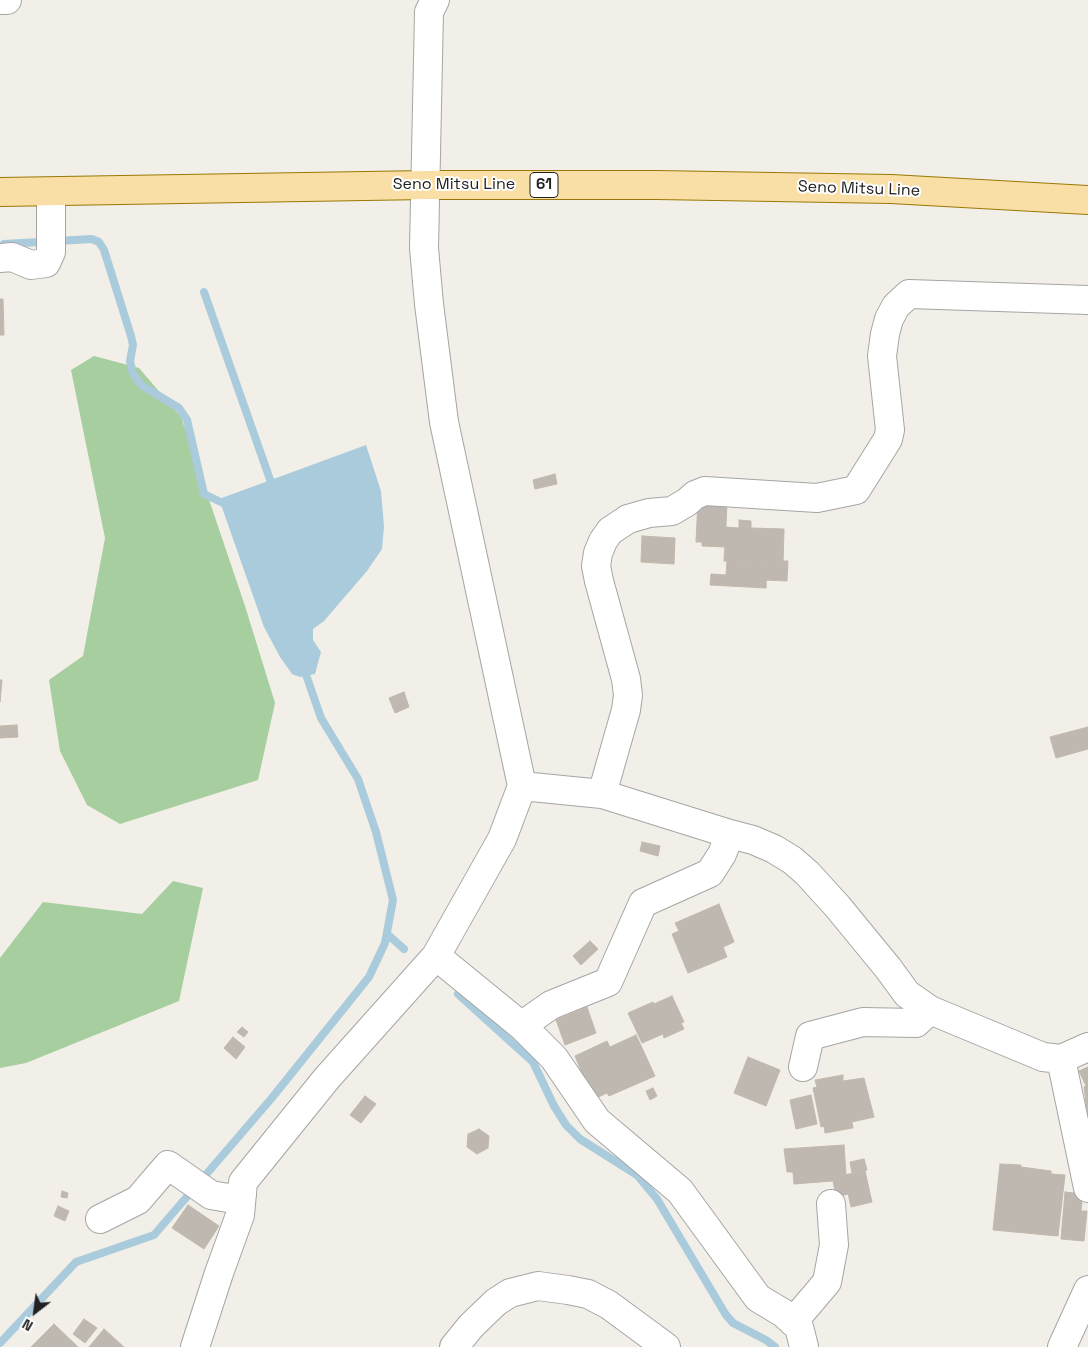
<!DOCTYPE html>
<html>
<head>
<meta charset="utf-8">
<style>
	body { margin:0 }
	#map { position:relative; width:1088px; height:1347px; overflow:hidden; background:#f1efe8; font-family:"Space Grotesk",sans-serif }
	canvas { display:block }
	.north { position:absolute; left:10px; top:1287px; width:50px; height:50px; -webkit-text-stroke:4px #fff; paint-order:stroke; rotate:210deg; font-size:14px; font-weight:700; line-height:20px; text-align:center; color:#212121 }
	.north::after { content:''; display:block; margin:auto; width:18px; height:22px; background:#212121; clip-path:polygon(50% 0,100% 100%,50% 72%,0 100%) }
</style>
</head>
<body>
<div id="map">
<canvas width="1088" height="1347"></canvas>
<div class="north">N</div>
</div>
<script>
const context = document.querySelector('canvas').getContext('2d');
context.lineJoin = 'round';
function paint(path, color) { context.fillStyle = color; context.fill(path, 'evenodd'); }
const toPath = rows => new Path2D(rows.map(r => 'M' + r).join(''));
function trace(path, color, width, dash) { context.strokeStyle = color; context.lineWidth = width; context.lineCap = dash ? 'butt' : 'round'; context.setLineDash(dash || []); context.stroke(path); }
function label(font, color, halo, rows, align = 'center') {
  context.font = font + ' "Space Grotesk",sans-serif'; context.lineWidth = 4; context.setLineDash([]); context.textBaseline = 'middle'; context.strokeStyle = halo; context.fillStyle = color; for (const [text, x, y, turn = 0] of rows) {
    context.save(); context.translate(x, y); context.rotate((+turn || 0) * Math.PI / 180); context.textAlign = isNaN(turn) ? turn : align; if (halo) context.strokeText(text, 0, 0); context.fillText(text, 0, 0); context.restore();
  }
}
paint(toPath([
	[94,356,139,368,181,417,245,606,275,703,258,780,120,824,87,805,60,751,49,680,83,656,105,538,71,370],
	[173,881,203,888,179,1001,26,1063,0,1068,0,958,43,902,142,914]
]), '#a7ce9e');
paint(toPath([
	[366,445,381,491,384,526,382,549,367,571,324,621,313,629,313,640,321,652,315,674,300,677,292,674,280,657,264,627,219,499]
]), '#aacbdc');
trace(toPath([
	[4,244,92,239,99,242,104,250,131,336,133,345,130,361,133,374,141,385,179,408,187,420,204,494,225,504],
	[204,292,273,488],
	[387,934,404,949],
	[458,994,533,1062,554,1106,566,1125,580,1139,637,1175,657,1199,726,1315,733,1323,766,1340,775,1347],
	[0,1343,76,1262,154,1235,271,1099,369,977,385,943,393,900,376,832,358,779,321,718,303,666]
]), '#aacbdc', 8);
const building = toPath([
	[0,299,3,299,4,335,0,335,0,299],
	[555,474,557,484,535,489,533,480,555,474],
	[698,501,727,503,725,547,702,546,702,542,696,542,698,501],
	[739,520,751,521,751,528,784,529,783,564,724,561,726,527,739,528,739,520],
	[642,536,675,538,674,564,641,562,642,536],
	[727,561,767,563,766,588,710,585,711,574,726,575,727,561],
	[783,561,788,561,787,581,766,580,767,563,783,564,783,561],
	[0,680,2,680,0,702,0,680],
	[404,692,409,707,395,713,389,698,404,692],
	[17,725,18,737,0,738,0,726,17,725],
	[1088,727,1088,749,1056,758,1050,737,1088,727],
	[642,842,660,846,658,856,640,851,642,842],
	[719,904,734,942,723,947,727,957,688,973,672,934,679,931,675,923,719,904],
	[590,941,598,949,581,965,573,956,590,941],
	[672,996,684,1022,681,1023,684,1029,664,1038,663,1034,642,1043,628,1013,653,1002,654,1004,672,996],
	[587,1007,596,1033,565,1045,556,1020,587,1007],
	[242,1027,248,1032,244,1037,237,1032,242,1027],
	[636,1035,655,1076,609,1096,607,1093,596,1098,586,1077,584,1078,575,1056,607,1041,610,1047,636,1035],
	[233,1037,245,1047,236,1059,224,1048,233,1037],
	[748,1057,780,1070,766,1106,734,1093,748,1057],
	[1088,1067,1088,1086,1086,1086,1079,1071,1088,1067],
	[843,1075,843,1081,864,1078,874,1117,852,1122,853,1128,825,1133,824,1126,821,1127,813,1088,817,1087,815,1080,843,1075],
	[1086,1086,1088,1086,1088,1117,1084,1087,1086,1086],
	[653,1088,657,1096,650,1100,646,1091,653,1088],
	[811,1095,817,1124,796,1129,790,1100,811,1095],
	[365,1096,376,1104,361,1123,350,1115,365,1096],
	[479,1129,489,1136,488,1148,477,1154,467,1147,468,1134,479,1129],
	[844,1145,846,1175,844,1175,848,1194,836,1197,833,1181,794,1184,793,1172,787,1172,784,1149,844,1145],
	[864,1159,867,1170,852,1173,850,1162,864,1159],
	[1000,1164,1021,1165,1021,1167,1051,1171,1051,1174,1065,1175,1058,1236,993,1230,1000,1164],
	[865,1171,872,1202,851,1207,844,1175,865,1171],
	[62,1191,68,1193,67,1198,61,1197,62,1191],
	[1065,1192,1083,1194,1081,1211,1087,1211,1084,1241,1061,1239,1065,1192],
	[188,1205,219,1226,204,1249,172,1228,188,1205],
	[58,1206,69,1211,65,1221,54,1216,58,1206],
	[84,1319,97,1328,85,1343,73,1334,84,1319],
	[54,1324,78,1347,31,1347,54,1324],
	[104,1329,124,1347,89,1347,104,1329]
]);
paint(building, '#beb8b1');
trace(building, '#c2b8aa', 1);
const minor = toPath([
	[0,0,7,0],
	[0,258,12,257,31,265,46,263,51,252,51,192],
	[522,786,602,794,730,834,753,840,774,849,792,860,807,873,838,907,888,968,907,994,930,1010,1043,1057,1061,1059,1088,1047],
	[602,794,626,710,628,695,626,679,599,581,596,566,598,553,603,541,610,531,628,519,649,513,672,511,687,502,695,495,705,491,817,498,856,490,888,439,890,430,882,356,885,334,889,319,896,306,909,294,1088,300],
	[436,956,523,1027,554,1058,597,1121,680,1191,758,1298,783,1313,799,1327,804,1347],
	[523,1027,531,1019,551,1005,608,982,643,903,710,873,722,854,730,834],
	[1061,1059,1088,1188],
	[803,1067,810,1036,863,1022,916,1023,930,1010],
	[100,1219,138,1200,168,1165,211,1195,228,1198,242,1195],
	[793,1322,827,1282,834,1245,831,1204],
	[195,1347,219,1273,240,1215,243,1182,327,1078,436,956,502,839,522,786,444,422,429,304,424,248,429,12,435,0],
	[454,1347,471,1326,496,1302,510,1293,538,1286,568,1290,588,1294,609,1305,666,1347],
	[1062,1347,1088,1290]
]);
const major = toPath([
	[0,192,426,185,657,185,891,189,1088,200]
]);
trace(minor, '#a5a5a5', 30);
trace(major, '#987905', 30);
trace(minor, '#fff', 28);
trace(major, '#f9dea5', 28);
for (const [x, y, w] of [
	[544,185,28]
]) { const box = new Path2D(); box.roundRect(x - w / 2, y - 12.5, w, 25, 4); context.fillStyle = '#fff'; context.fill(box); trace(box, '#212121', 1); }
label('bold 15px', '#212121', null, [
	["61",544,185]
]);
label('16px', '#212121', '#fff', [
	["Seno Mitsu Line",454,185],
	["Seno Mitsu Line",859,189,2]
]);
</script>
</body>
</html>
